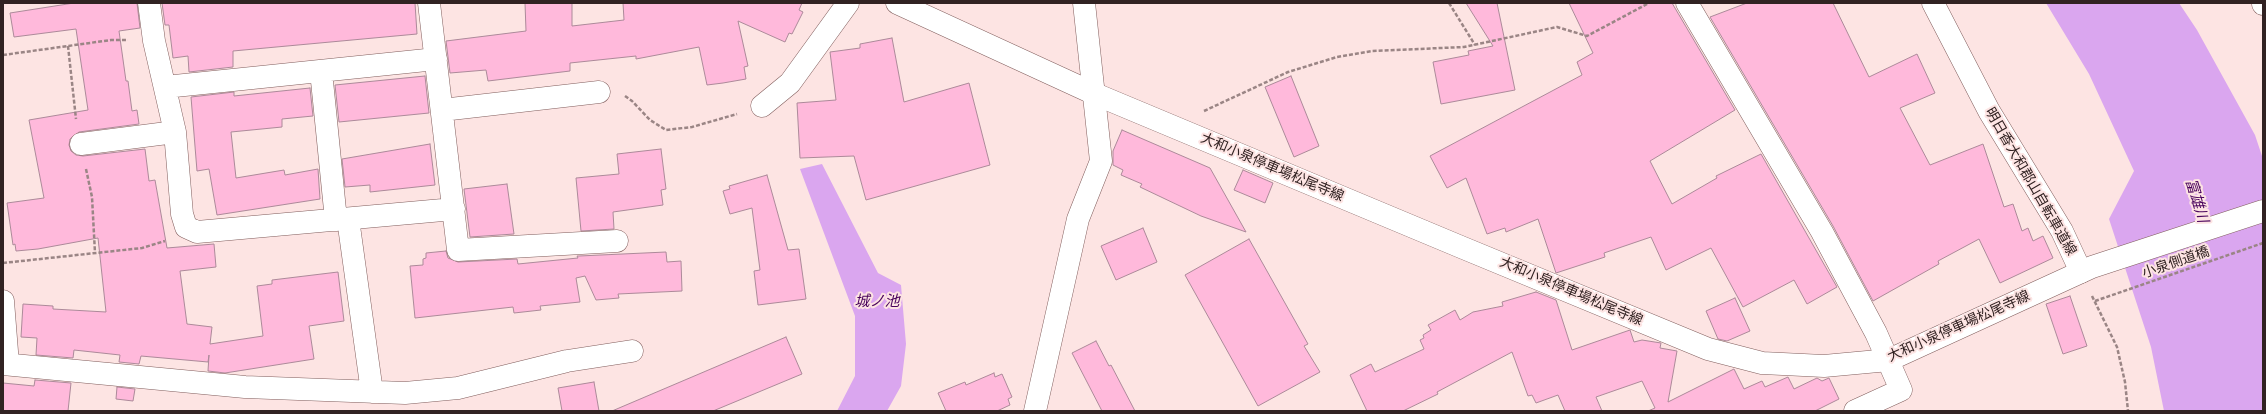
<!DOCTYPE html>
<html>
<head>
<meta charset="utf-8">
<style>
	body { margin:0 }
	#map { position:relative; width:2266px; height:414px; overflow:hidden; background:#fde4e3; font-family:"Roboto Condensed",sans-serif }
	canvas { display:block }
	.frame { position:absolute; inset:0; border:4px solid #312222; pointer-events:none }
</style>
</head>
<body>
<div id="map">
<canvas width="2266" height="414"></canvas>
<div class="frame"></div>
</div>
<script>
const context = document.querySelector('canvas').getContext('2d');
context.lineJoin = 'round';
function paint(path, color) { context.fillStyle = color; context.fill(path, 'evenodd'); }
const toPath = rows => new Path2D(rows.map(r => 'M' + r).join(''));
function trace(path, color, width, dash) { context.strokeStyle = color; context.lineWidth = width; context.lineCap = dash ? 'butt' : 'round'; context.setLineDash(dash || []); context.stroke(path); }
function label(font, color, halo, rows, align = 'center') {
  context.font = font + ' "Roboto Condensed","Noto Sans JP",sans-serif'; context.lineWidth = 4; context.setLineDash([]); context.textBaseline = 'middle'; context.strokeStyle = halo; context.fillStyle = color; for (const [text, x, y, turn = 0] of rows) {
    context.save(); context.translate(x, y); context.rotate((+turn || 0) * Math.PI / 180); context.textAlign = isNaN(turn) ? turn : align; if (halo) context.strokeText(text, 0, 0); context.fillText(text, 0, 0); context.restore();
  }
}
paint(toPath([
	[2046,3,2179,3,2197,30,2255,135,2263,159,2263,411,2164,411,2151,347,2109,219,2134,171,2089,74],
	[822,164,878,273,901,285,906,344,901,386,887,411,837,411,855,376,855,316,800,169]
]), '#daa6ef');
const building = toPath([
	[74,3,137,3,140,28,119,31,126,81,128,81,132,111,137,110,139,124,79,132,70,139,69,145,71,151,76,155,83,156,145,149,149,181,155,180,167,248,214,244,216,267,180,271,187,324,212,327,210,344,263,336,257,286,272,284,272,280,338,272,344,321,309,326,314,359,225,373,208,371,209,355,208,362,141,356,139,364,119,362,120,355,74,350,73,358,36,355,37,338,21,337,23,304,53,306,53,309,106,312,98,238,38,249,16,251,15,244,13,245,7,203,44,198,29,120,88,110,76,29,14,37,10,13,74,3],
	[162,3,415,3,417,34,233,51,233,67,189,72,188,56,173,58,169,25,165,25,162,3],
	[525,3,572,3,572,26,624,20,623,3,802,3,799,10,803,12,792,34,789,33,785,42,738,21,748,66,744,67,746,79,723,83,707,85,699,47,636,59,636,56,570,63,570,71,488,81,486,70,450,73,446,41,526,31,525,3],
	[1466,3,1497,3,1515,90,1441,104,1433,62,1469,55,1468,51,1493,46,1466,3],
	[1569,3,1672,3,1735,110,1650,161,1672,204,1717,178,1716,176,1761,154,1837,287,1807,304,1794,280,1743,307,1711,248,1666,270,1651,237,1604,253,1605,257,1556,273,1538,219,1506,232,1505,228,1487,234,1466,178,1447,188,1430,156,1582,75,1577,62,1593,53,1569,3],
	[1747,3,1833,3,1869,77,1917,54,1935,93,1900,108,1930,165,1983,144,2004,207,2013,204,2022,231,2028,228,2033,241,2043,236,2053,258,2000,283,1979,239,1938,261,1939,264,1873,301,1833,226,1710,17,1747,3],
	[892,38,904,102,969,83,990,165,866,200,854,156,800,158,797,103,836,100,830,52,860,48,860,44,892,38],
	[425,76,429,113,339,122,335,85,425,76],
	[1291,76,1319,146,1294,157,1265,87,1291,76],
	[310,88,313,116,282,119,282,127,231,132,236,178,284,170,285,175,318,169,320,199,217,215,209,169,197,171,191,97,234,92,234,96,310,88],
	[1122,130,1210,168,1246,232,1201,216,1140,187,1142,184,1121,175,1123,170,1113,165,1113,151,1122,130],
	[430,144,435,185,370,192,370,185,345,187,342,159,430,144],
	[661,149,666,189,661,190,663,205,613,212,614,229,581,231,576,178,619,174,617,154,661,149],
	[1243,170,1273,183,1265,203,1234,190,1243,170],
	[767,175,788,250,799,249,806,299,758,305,754,271,760,270,752,208,730,214,723,191,730,189,729,186,767,175],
	[507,184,514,234,470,237,464,189,507,184],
	[1143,228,1157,262,1116,280,1101,246,1143,228],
	[1249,239,1308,344,1304,346,1320,372,1258,406,1185,275,1249,239],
	[446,251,448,258,458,262,517,259,518,264,578,258,577,256,579,256,666,252,667,262,681,261,682,291,618,294,619,298,596,300,585,276,576,278,580,302,540,306,541,310,514,313,513,307,415,318,410,266,423,265,423,259,426,258,426,253,446,251],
	[1536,292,1556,300,1572,350,1630,330,1634,342,1642,340,1661,343,1660,348,1677,351,1668,402,1734,369,1744,389,1762,381,1765,387,1788,377,1794,389,1817,378,1822,381,1829,378,1839,399,1815,411,1648,411,1655,408,1642,381,1596,397,1602,411,1565,411,1558,395,1536,403,1532,395,1528,396,1512,352,1437,392,1438,394,1403,411,1367,411,1350,375,1371,364,1375,372,1424,349,1420,340,1424,338,1423,335,1431,330,1428,325,1455,310,1460,320,1473,312,1503,306,1502,302,1536,292],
	[2070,296,2087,346,2063,354,2046,304,2070,296],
	[1735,298,1750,331,1727,341,1718,339,1706,311,1735,298],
	[786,337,802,374,713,411,612,411,786,337],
	[1096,341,1109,366,1111,365,1135,411,1102,411,1072,353,1096,341],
	[994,373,995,377,1002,374,1012,397,1008,399,1010,405,997,411,946,411,938,393,965,382,966,385,994,373],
	[35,380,71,383,68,411,3,411,3,383,34,386,35,380],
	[594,382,599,411,562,411,558,388,594,382],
	[117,387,135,389,133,401,116,399,117,387]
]);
paint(building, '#ffb9db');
trace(building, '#ac8999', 1);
const street = toPath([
	[149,3,154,41,175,132,182,214,186,227,197,232,454,209],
	[429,3,458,250,617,241],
	[1687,3,1822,232,1876,333,1901,390,1855,411],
	[1933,3,1989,111,2062,231,2081,272],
	[321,71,336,220],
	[165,87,436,59],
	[762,106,790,83,848,3],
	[442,110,599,92],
	[81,144,175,132],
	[348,219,372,392],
	[3,301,8,364],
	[3,364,245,387,405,393,458,388,567,361,632,351],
	[1035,411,1078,219,1101,161,1084,3]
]);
const secondary = toPath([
	[897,3,1095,94,1461,247,1708,349,1762,363,1824,366,1889,360,2092,267,2263,211]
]);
const primary = toPath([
	[2263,3,2263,4]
]);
trace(street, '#815e5d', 23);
trace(secondary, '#815e5d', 23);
trace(primary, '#815e5d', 23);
trace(toPath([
	[1449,3,1475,45],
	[68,46,76,119],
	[3,55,111,40,128,40],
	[625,96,632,101,650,120,666,130,692,127,737,114],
	[1204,111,1288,72,1337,57,1372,51,1464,47,1557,27,1587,36,1649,3],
	[86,169,92,197,95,253],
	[3,263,142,248,165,241],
	[2092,296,2117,347,2125,382,2128,411],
	[2095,301,2263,243]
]), '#9a8585', 2.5, [4, 2]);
trace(street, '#fff', 22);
trace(secondary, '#fff', 22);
trace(primary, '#fff', 22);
label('14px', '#312222', '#fde4e3', [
	["大和小泉停車場松尾寺線",1272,168,23],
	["明日香大和郡山自転車道線",2030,182,60],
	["小泉側道橋",2176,263,-19],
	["大和小泉停車場松尾寺線",1571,292,23],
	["大和小泉停車場松尾寺線",1959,327,-24]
]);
label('italic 15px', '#48025c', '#fde4e3', [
	["富雄川",2196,201,73],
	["城ノ池",877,302]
]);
</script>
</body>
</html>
